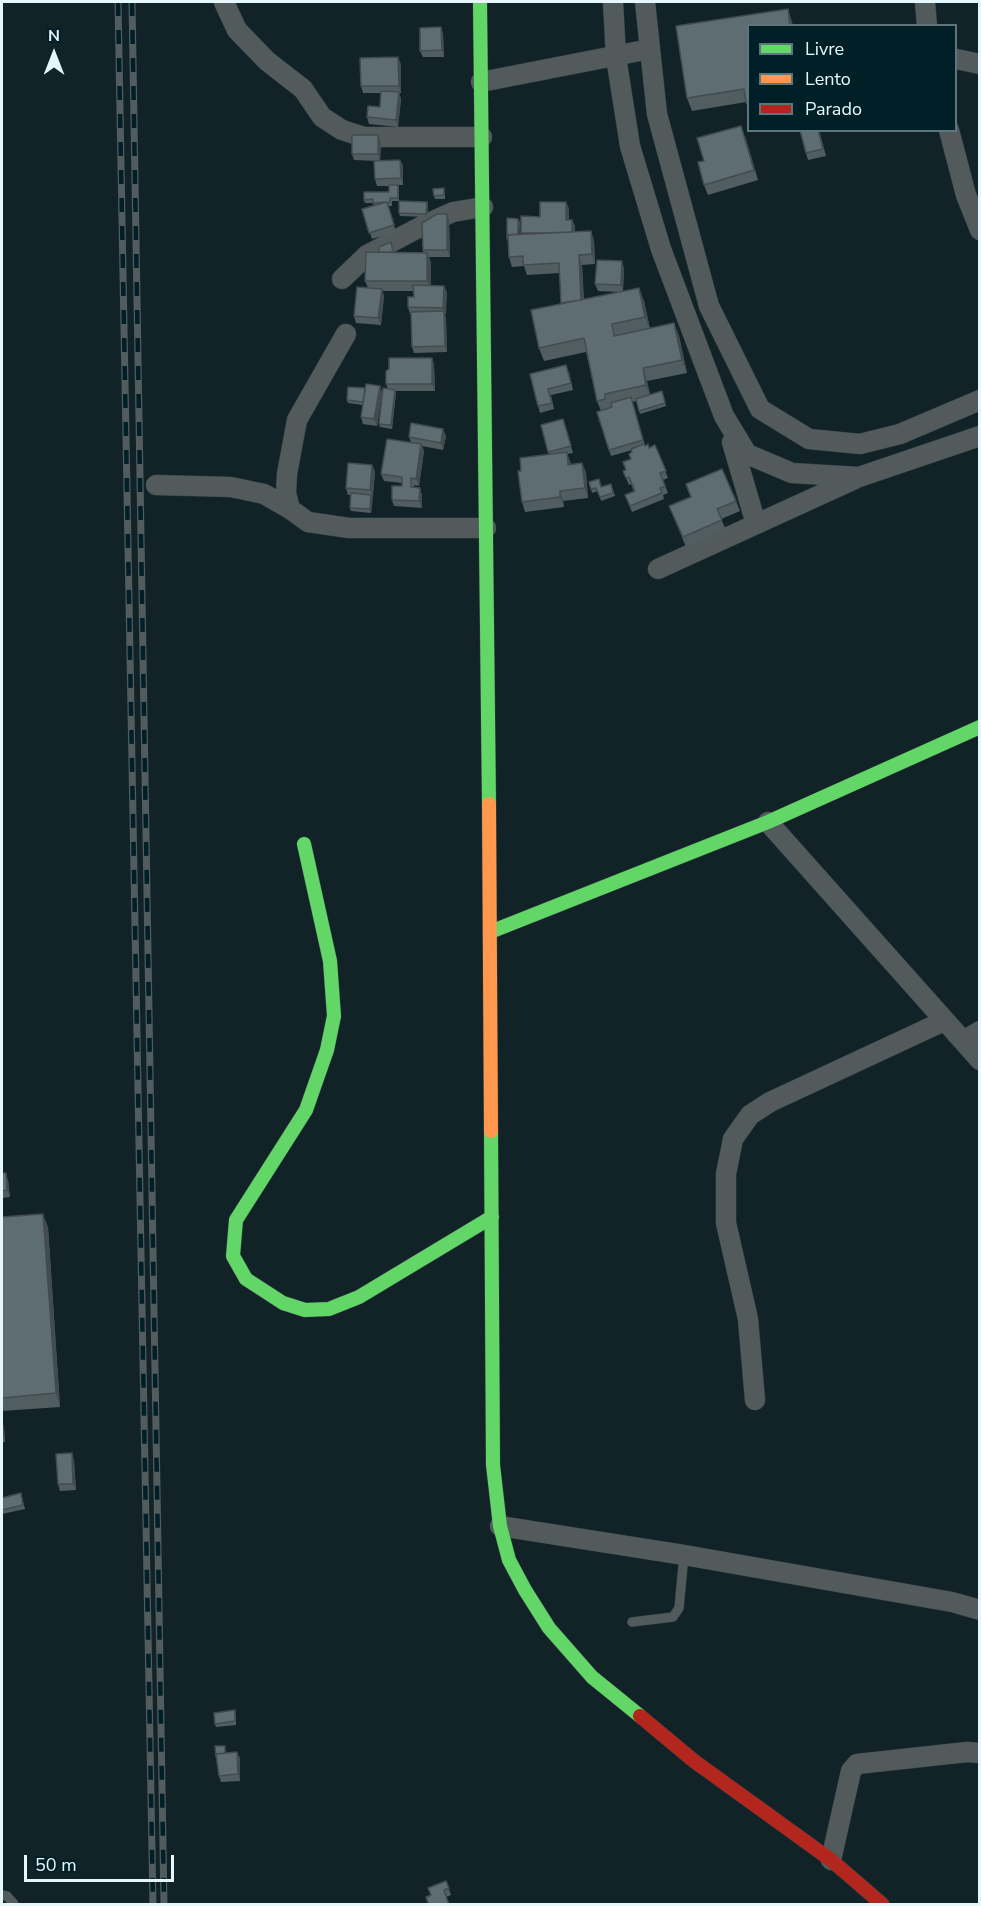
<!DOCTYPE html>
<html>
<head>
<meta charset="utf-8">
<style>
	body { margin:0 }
	#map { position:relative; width:981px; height:1906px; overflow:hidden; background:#122328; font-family:"Nunito Sans",sans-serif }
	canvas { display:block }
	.frame { position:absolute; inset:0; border:3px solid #e6f7fc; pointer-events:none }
	.legend { position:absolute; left:747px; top:24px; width:210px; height:108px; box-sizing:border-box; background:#011f27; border:2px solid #5d757c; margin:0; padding:8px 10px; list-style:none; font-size:18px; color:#e6f7fc }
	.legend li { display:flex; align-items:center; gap:12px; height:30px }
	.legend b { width:30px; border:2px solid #5d757c }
	.north { position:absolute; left:24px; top:24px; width:60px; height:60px; -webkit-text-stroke:4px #011f27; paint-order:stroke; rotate:0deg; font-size:16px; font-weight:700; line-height:24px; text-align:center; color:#e6f7fc }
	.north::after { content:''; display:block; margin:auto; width:21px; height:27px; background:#e6f7fc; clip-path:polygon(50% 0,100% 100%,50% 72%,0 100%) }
	.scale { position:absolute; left:24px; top:1855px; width:150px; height:27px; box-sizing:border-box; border:3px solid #e6f7fc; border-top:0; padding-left:8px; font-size:18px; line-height:21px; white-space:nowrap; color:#e6f7fc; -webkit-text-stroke:4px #011f27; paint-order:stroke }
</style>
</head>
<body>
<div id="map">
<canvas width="981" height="1906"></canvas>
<div class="frame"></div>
<ul class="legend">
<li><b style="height:8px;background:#63d668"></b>Livre</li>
<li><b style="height:8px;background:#ff974d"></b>Lento</li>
<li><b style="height:8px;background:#b3261e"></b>Parado</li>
</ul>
<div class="north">N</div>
<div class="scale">50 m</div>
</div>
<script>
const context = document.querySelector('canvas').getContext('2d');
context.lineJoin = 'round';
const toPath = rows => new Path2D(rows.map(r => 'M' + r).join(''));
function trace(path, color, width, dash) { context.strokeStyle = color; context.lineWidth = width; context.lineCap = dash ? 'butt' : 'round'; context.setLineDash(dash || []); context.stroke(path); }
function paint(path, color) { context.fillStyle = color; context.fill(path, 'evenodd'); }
const lane = toPath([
	[632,1622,673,1617,679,1608,684,1555],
	[2,1895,7,1896,14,1904]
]);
const street = toPath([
	[224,2,237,30,267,61,303,89,322,117,342,130,364,137,482,137],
	[613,2,616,57,630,146,661,249,724,416,747,454,792,473,859,477,980,436],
	[645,2,657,114,709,306,760,409,809,439,860,444,900,434,980,400],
	[925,2,927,26],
	[956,59,980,64],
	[481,82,650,49],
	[949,130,966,195,980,230],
	[342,279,367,255,422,226,453,212,483,207],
	[346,334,297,420,287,474,286,493,290,509,308,522,349,528,486,528],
	[732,442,756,524],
	[156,485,231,487,264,494,290,509],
	[658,569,855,479],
	[768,822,980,1060],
	[963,1041,980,1031],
	[755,1400,748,1319,726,1223,726,1174,733,1139,750,1115,770,1102,944,1021],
	[500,1526,684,1555,952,1602,980,1610],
	[831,1860,851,1771,857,1764,967,1752,980,1753]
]);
const fast = toPath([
	[480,2,489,804],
	[304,844,330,961,334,1016,327,1050,306,1110,236,1220,233,1256,246,1279,283,1303,305,1310,329,1309,359,1297,492,1217],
	[490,932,768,822,980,727],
	[491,1131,493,1465,500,1526,509,1560,525,1590,549,1628,592,1677,640,1716]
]);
const slow = toPath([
	[489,804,491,1131]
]);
const jam = toPath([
	[640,1716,694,1761,831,1860,882,1904]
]);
trace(lane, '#314044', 10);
trace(street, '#314044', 21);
trace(fast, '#314044', 15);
trace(slow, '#314044', 15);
trace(jam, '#314044', 15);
trace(lane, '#525a5c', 9);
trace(street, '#525a5c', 20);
trace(fast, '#63d668', 14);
trace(slow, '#ff974d', 14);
trace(jam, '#b3261e', 14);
const rail = toPath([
	[118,2,153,1904],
	[132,2,164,1904]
]);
trace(rail, '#515c5f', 7);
trace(rail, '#011f27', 4.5, [14]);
paint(toPath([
	[788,9,793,26,748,26,748,109,746,102,692,111,687,98,676,26],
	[441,27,443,34,444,57,423,57,420,51],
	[401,64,401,93,399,93,401,99,398,127,369,124,367,117,380,107,381,93,363,93,361,86],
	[819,130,826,156,808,160,806,153],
	[378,135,381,142,380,161,400,160,403,166,403,185,398,185,399,188,399,201,427,202,428,206,427,217,400,216,399,213,399,201,392,201,392,206,388,206,396,232,372,239,362,209,374,205,373,203,365,203,364,200,389,192,389,186,377,186,375,179,378,161,354,160,352,154],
	[745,136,758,180,708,195,704,185,704,161],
	[445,192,445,199,435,199,434,196],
	[566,202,569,209,569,220,572,220,575,226,575,231,591,231,594,241,595,264,582,265,584,299,619,292,598,291,595,284,624,268,623,291,644,301,650,328,674,323,679,336,687,373,647,381,650,395,662,391,666,406,640,414,636,401,632,402,645,445,649,448,655,445,668,478,663,480,668,493,663,495,664,499,632,512,625,495,634,492,631,484,629,485,626,478,626,470,631,459,632,452,632,450,611,456,609,450,601,411,597,401,586,352,544,361,539,348,561,304,560,273,527,275,524,266,512,267,509,257,508,242,507,239,518,219,520,222,519,234,522,234,521,233,540,217],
	[449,220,450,257,429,257,431,263,431,285,447,292,445,315,446,318,447,352,414,353,412,347,411,314,410,314,408,307,414,297,414,291,382,291,384,296,381,325,356,323,354,316,368,288,365,281,379,252,393,245,393,252,423,252,423,250],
	[432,358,434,365,435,391,395,391,396,393,392,429,380,427,379,424,388,389,386,384],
	[569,372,573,390,551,395,554,409,540,413,530,374],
	[380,386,382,393,377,426,363,424,361,417,363,405,348,403,347,400,365,388],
	[563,419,573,453,567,454,571,464,582,463,586,473,588,498,563,501,564,507,525,512,522,502,549,454,541,425],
	[446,436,443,450,422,446,424,451,419,486,414,485,414,487,422,495,422,508,394,506,392,500,402,486,402,483,384,481,381,474,411,442,409,437],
	[372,465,375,472,371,513,351,511,350,508,351,495,348,495,346,488],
	[589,482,601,487,611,484,615,496,601,501,598,491,592,493],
	[736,501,740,511,721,519,726,530,686,547,669,506],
	[2,1173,8,1180,10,1197,2,1198],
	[2,1217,48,1227,60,1407,2,1411],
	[2,1421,4,1428,5,1442,2,1442],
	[74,1460,76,1490,60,1491,58,1484],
	[21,1493,25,1509,2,1514,2,1498],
	[236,1714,236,1725,216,1727,215,1724],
	[226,1749,226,1753,240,1758,240,1781,221,1782,219,1776],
	[446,1881,451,1895,446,1897,431,1895]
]), '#515e61');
paint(toPath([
	[788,9,792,22,793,26,790,26],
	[441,27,443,34,444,57,442,50],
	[398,57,401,64,401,93,399,86],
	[399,92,401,99,398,127,396,120],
	[378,135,381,142,380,161,378,154],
	[400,160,403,166,403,185,401,178],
	[427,202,428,206,427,217,426,214],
	[566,202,569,209,569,226,566,220],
	[447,214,449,220,450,257,447,250],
	[518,219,520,222,519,242,518,239],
	[572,220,575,226,575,240,572,234],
	[591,231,594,241,595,264,592,254],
	[427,253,431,263,431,291,427,281],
	[579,255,582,265,584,312,581,302],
	[622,261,624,268,623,292,621,285],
	[444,286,447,292,446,315,443,308],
	[639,288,644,301,650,330,645,317],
	[382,289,384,296,381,325,378,318],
	[444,311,446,318,447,352,445,346],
	[674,323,679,336,687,373,682,360],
	[432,358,434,365,435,391,432,384],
	[643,368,647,381,651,398,646,385],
	[380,386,382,393,377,426,374,419],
	[395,390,396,393,392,429,391,425],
	[443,429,446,436,443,450,441,443],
	[421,444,424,451,419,486,416,479],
	[567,452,570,462,572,475,568,465],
	[582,463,586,473,588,498,585,488],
	[372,465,375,472,373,497,370,490],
	[420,488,422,495,422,508,419,501],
	[560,491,563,501,564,507,560,497],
	[371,495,373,498,371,513,370,509],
	[6,1173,8,1180,10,1197,7,1190],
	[43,1214,48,1227,60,1407,56,1393],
	[2,1421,4,1428,5,1442,3,1436],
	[72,1453,74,1460,76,1490,73,1484],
	[237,1752,240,1758,240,1781,238,1774]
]), '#424c4f');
const building = toPath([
	[788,9,790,26,748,26,748,103,746,103,744,89,687,98,676,26,788,9],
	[441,27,442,50,420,51,420,28,441,27],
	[398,57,399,86,361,86,360,58,398,57],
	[381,91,399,92,396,120,367,117,368,106,380,107,381,91],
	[741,126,754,170,704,185,698,162,704,161,697,138,741,126],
	[800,130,818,130,823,149,806,153,800,130],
	[352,135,378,135,378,154,352,154,352,135],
	[400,160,401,178,375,179,374,161,400,160],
	[389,185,398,185,398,198,390,198,390,202,387,203,387,202,373,203,373,199,364,200,364,192,389,192,389,185],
	[444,188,444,195,434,196,433,189,444,188],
	[399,201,427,202,426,214,399,213,399,201],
	[387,202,394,225,369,233,362,209,387,202],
	[540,202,566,202,566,220,572,220,572,232,542,233,521,233,521,216,540,217,540,202],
	[437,214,447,214,447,250,423,250,422,223,437,214],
	[507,218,518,219,518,234,508,235,508,239,507,239,507,218],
	[591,231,592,254,579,255,581,300,561,303,559,263,523,265,523,256,509,257,508,235,591,231],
	[391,242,393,252,379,252,379,247,391,242],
	[366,252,427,253,427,281,365,281,366,252],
	[597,260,622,261,621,285,595,284,597,260],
	[413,285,444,286,443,308,408,307,408,297,414,297,413,285],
	[357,287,382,289,378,318,354,316,357,287],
	[639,288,645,317,612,324,614,336,674,323,682,360,643,368,646,385,605,394,605,399,597,401,584,338,539,348,531,310,639,288],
	[444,311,445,346,412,347,411,312,444,311],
	[389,358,432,358,432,384,386,384,386,371,389,369,389,358],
	[566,365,571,383,548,389,552,403,538,406,530,374,566,365],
	[366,384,380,386,374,419,361,417,366,384],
	[348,387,365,388,363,402,347,400,348,387],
	[383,388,395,390,391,425,379,424,383,388],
	[662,391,665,403,639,411,636,399,662,391],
	[631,397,643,440,609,450,597,412,612,407,611,403,631,397],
	[563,419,571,446,548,452,541,425,563,419],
	[411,423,443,429,441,443,409,437,411,423],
	[387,439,421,444,416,479,411,478,411,487,420,488,419,501,392,500,392,486,402,486,402,477,381,474,387,439],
	[644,444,645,446,648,444,649,448,655,445,666,471,660,473,665,486,660,488,662,493,630,506,625,495,635,491,629,477,626,478,623,471,626,470,623,462,631,459,629,454,632,452,631,449,644,444],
	[567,452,568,465,582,463,585,488,560,491,560,497,522,502,518,471,521,471,520,458,567,452],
	[348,463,372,465,370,490,346,488,348,463],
	[722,469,736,501,717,509,722,520,683,537,669,506,691,497,686,484,722,469],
	[599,479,601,487,611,484,613,493,600,497,596,488,591,489,589,482,599,479],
	[351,493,371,495,370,509,350,508,351,493],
	[2,1173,6,1173,7,1190,2,1191,2,1173],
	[43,1214,56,1393,2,1398,2,1217,43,1214],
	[72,1453,73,1484,58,1484,56,1454,72,1453],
	[21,1493,23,1505,2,1510,2,1498,21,1493],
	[235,1710,235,1721,215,1724,214,1713,235,1710],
	[215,1746,225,1746,225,1753,216,1754,216,1757,215,1746],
	[237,1752,238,1774,219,1776,216,1754,237,1752],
	[446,1881,449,1888,444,1890,449,1905,429,1905,426,1897,431,1895,428,1888,446,1881]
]);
paint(building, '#5e6d71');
trace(building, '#424c4f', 1.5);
</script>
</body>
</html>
